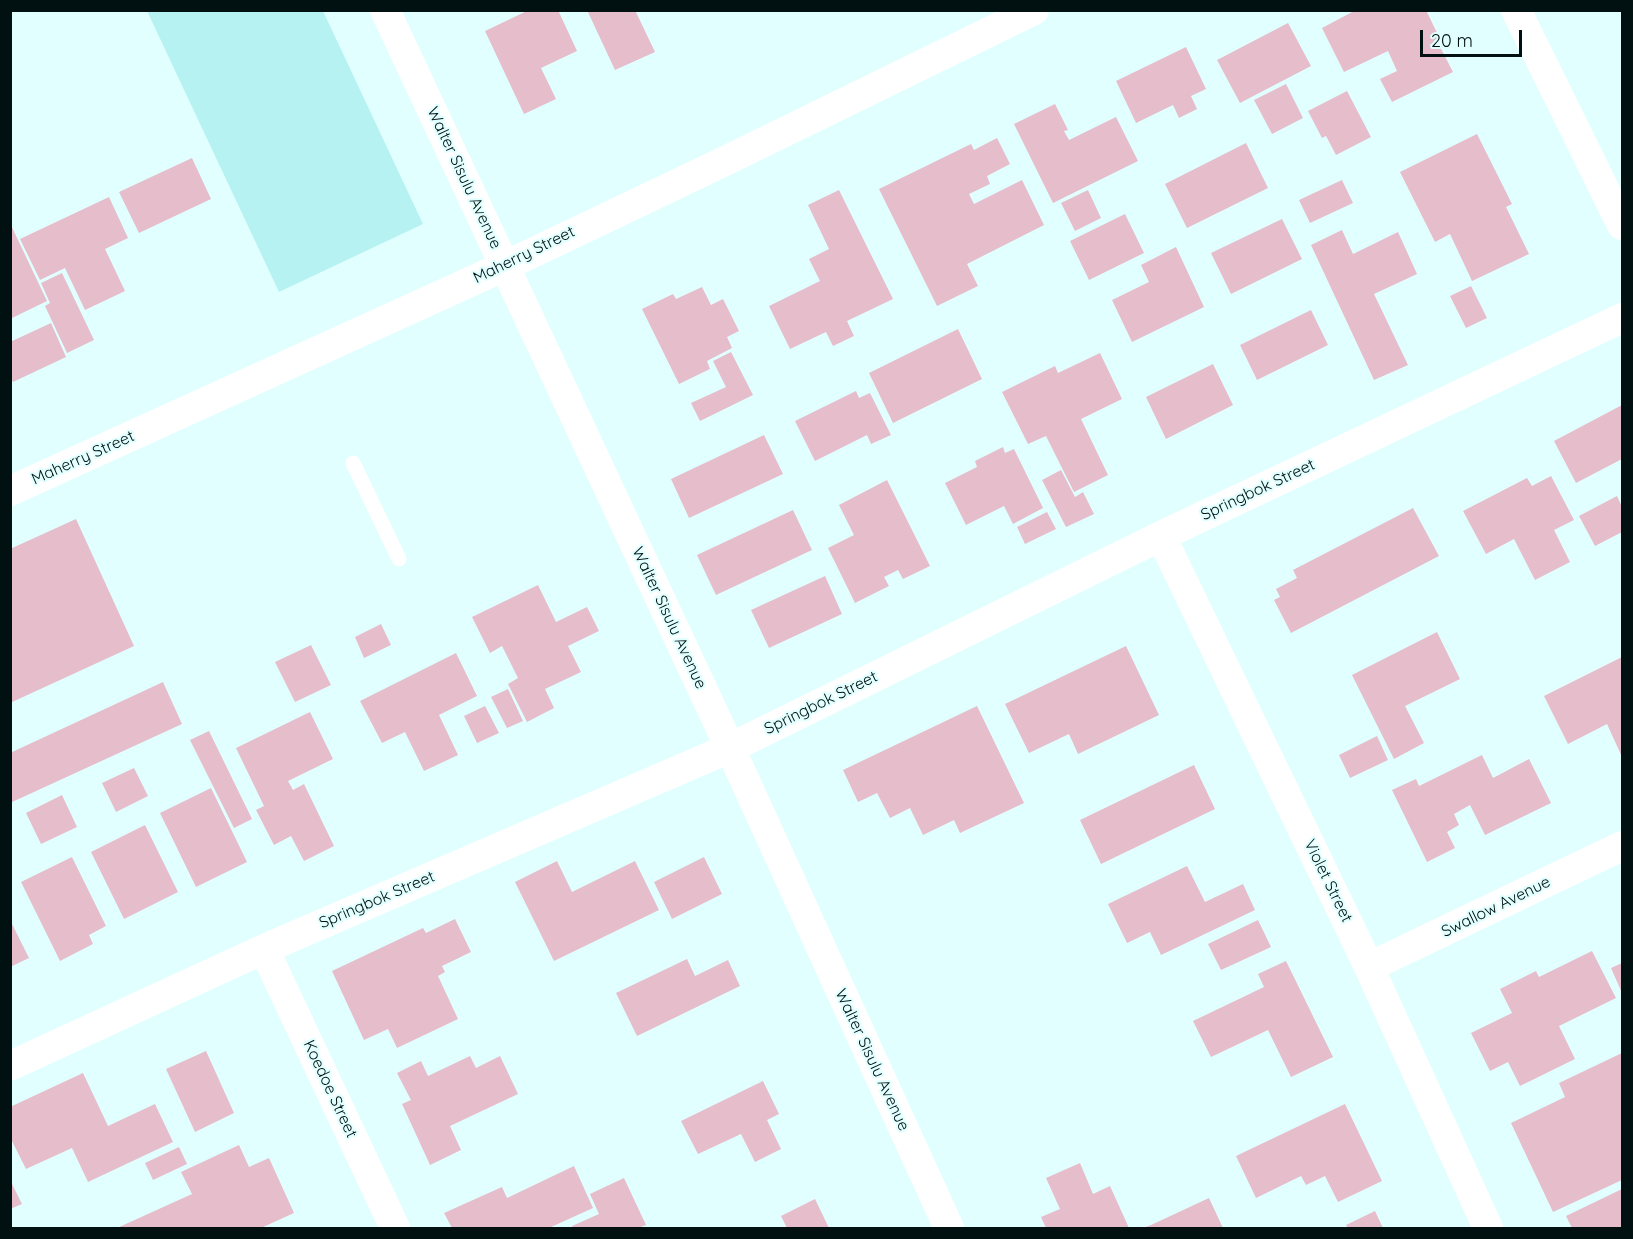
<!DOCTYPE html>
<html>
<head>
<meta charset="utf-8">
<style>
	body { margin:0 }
	#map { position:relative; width:1633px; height:1239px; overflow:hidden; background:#e2ffff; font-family:Quicksand,sans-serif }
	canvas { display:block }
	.frame { position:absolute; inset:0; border:12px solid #011011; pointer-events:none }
	.scale { position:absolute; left:1420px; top:30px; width:102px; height:27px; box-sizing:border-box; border:3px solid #011011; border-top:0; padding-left:8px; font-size:18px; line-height:21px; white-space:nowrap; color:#011011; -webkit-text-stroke:4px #e2ffff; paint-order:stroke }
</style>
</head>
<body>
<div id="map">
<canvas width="1633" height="1239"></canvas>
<div class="frame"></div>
<div class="scale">20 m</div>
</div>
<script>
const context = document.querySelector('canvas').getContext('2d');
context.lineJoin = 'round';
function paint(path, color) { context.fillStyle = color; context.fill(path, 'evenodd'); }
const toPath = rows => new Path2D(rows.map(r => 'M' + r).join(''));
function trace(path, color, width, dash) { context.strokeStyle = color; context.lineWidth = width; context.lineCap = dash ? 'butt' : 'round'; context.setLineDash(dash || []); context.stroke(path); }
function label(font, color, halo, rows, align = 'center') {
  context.font = font + ' Quicksand,sans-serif'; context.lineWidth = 4.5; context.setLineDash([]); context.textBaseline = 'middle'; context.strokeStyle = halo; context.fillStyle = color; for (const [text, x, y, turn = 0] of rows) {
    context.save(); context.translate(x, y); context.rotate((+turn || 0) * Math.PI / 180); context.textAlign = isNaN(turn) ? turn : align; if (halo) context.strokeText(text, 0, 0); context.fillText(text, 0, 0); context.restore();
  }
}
paint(toPath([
	[147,11,323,11,423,224,279,292]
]), '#b7f2f3');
paint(toPath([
	[529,10,558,10,577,51,541,68,556,99,524,114,485,31],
	[587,10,635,10,655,52,615,70],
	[1356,10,1426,10,1440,39,1437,41,1453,72,1392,102,1380,79,1397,71,1388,51,1344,72,1322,28],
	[1288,23,1311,66,1240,103,1217,60],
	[1186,47,1206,89,1191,96,1197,109,1179,118,1173,105,1136,123,1116,81],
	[1286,84,1303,118,1272,134,1254,100],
	[1347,91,1371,137,1336,155,1326,136,1322,138,1308,111],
	[1055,104,1068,130,1064,131,1069,140,1116,117,1138,161,1053,203,1014,124],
	[1477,134,1512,204,1506,207,1529,254,1472,281,1450,234,1435,242,1400,172],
	[997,138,1010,164,987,176,990,184,969,194,974,204,1022,180,1044,225,967,264,978,286,937,306,879,189,971,144,974,150],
	[1246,143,1268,188,1187,228,1165,184],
	[192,158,211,199,139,233,119,192],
	[1342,180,1353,203,1310,223,1299,200],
	[839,190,893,299,847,321,854,336,833,346,826,332,790,349,769,306,820,281,809,259,829,249,808,205],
	[1088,190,1101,218,1075,231,1061,203],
	[109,197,128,238,105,249,125,291,85,310,65,268,40,280,20,239],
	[1125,214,1144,253,1089,280,1070,241],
	[1282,219,1302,259,1231,294,1211,253],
	[10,223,47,301,10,319],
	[1342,230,1353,254,1398,232,1417,274,1374,294,1408,365,1374,380,1311,245],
	[1176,247,1204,307,1132,342,1112,300,1149,282,1141,265],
	[62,273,94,340,67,353,45,306,50,303,41,283],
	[1471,286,1487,318,1466,328,1450,296],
	[702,287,711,305,723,299,739,331,727,337,732,348,707,361,710,369,679,384,642,309,673,294,676,299],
	[1311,310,1328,345,1257,380,1240,345],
	[51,323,66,357,13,382,10,376,10,342],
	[958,329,982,379,893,423,869,373],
	[731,352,753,395,700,421,691,403,726,387,713,361],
	[1100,353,1122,399,1081,419,1108,475,1074,492,1046,436,1028,444,1002,392,1055,366,1058,373],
	[1213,364,1233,405,1166,439,1146,397],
	[856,391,859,398,870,393,891,435,871,444,867,435,815,461,795,421],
	[1622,405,1622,459,1576,483,1554,441],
	[764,435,783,474,689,518,671,479],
	[1003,447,1005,453,1014,449,1043,508,1013,524,1004,506,966,525,945,483,977,467,975,461],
	[1061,470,1075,497,1083,492,1094,514,1066,527,1042,480],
	[1551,476,1574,520,1554,530,1570,562,1535,580,1514,539,1486,554,1463,511,1527,478,1532,486],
	[887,480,930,566,903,579,898,570,884,577,889,586,855,603,828,548,854,535,839,505],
	[1617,496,1622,507,1622,532,1595,546,1579,516],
	[1413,508,1439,556,1291,633,1274,600,1280,597,1276,589,1297,578,1293,570],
	[793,510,812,550,716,595,697,555],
	[1047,512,1056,529,1025,544,1017,527],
	[76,519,134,646,10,703,10,549],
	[825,576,842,614,769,648,751,610],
	[538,585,556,622,587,607,599,631,568,646,581,672,545,689,554,708,527,722,508,684,518,678,502,646,490,653,472,617],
	[381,624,391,645,364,658,355,637],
	[1437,632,1460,679,1405,706,1424,743,1394,759,1352,675],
	[311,645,331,685,295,702,275,662],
	[1126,646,1159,715,1078,754,1069,734,1029,753,1005,704],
	[456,653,477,696,439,715,458,755,424,771,405,732,382,743,360,701],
	[1622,657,1622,757,1607,724,1568,744,1544,696],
	[163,682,182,724,10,803,10,753],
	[508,689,523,721,507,728,491,697],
	[485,706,499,733,477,743,464,716],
	[977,706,1024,803,960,833,954,820,923,835,910,808,890,818,877,793,858,802,843,770],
	[310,712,333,759,288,781,293,790,304,784,334,846,304,861,291,836,274,845,256,810,264,806,236,748],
	[209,731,252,819,234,828,190,740],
	[1377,736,1388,760,1350,778,1339,755],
	[1482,755,1493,778,1529,759,1551,803,1485,835,1470,805,1454,814,1459,825,1447,832,1455,848,1427,862,1392,790,1416,779,1419,786],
	[1194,765,1215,809,1101,864,1080,820],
	[134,768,148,796,116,812,102,783],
	[211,788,247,862,196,887,160,813],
	[62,795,77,827,41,844,26,813],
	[145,825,178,892,124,919,91,852],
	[72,857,106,926,89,935,93,944,60,961,21,882],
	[704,857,722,894,672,919,654,882],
	[557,861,572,892,635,861,659,910,554,961,515,882],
	[1187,866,1205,902,1243,884,1255,910,1161,955,1150,932,1127,943,1108,904],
	[455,919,471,952,442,966,445,972,438,976,458,1019,397,1048,388,1029,364,1040,332,971,423,928,426,933],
	[10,920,29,958,10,967],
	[1258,920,1271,947,1221,970,1208,944],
	[1592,951,1616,998,1559,1026,1575,1059,1520,1086,1508,1062,1490,1071,1471,1033,1512,1013,1500,989,1536,971,1539,977],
	[687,959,695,976,728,960,740,986,637,1036,616,993],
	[1286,961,1333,1057,1291,1077,1268,1030,1211,1057,1193,1021,1264,987,1258,974],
	[1622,963,1622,993,1611,968],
	[206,1051,234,1113,195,1132,166,1069],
	[1622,1053,1622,1180,1553,1212,1511,1123,1565,1097,1559,1083],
	[470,1056,476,1068,500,1056,518,1094,450,1126,461,1150,430,1165,402,1104,411,1100,397,1073,421,1061,428,1076],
	[83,1073,108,1126,155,1104,173,1142,88,1182,72,1148,26,1169,10,1137,10,1107],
	[763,1081,779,1114,767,1120,781,1149,755,1162,741,1134,698,1154,681,1121],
	[1345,1104,1382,1181,1338,1202,1325,1176,1306,1185,1301,1176,1256,1198,1236,1156],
	[239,1145,249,1167,269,1158,294,1213,261,1228,117,1228,192,1194,181,1172],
	[179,1147,187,1164,153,1180,145,1163],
	[1080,1163,1093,1194,1110,1186,1129,1228,1046,1228,1041,1217,1060,1209,1046,1178],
	[574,1166,593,1208,549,1228,452,1228,444,1213,502,1187,507,1198],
	[624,1178,646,1225,638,1228,573,1228,572,1226,599,1214,590,1194],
	[10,1180,22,1204,10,1209],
	[1622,1189,1622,1228,1572,1228,1566,1216],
	[1209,1198,1223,1228,1143,1228,1151,1225],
	[815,1199,829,1228,787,1228,781,1216],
	[1375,1211,1383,1228,1348,1228,1346,1225]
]), '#e5bdcb');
trace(toPath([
	[353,463,399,559]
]), '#fff', 15);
trace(toPath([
	[385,10,730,748,949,1228],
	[1516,10,1622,225],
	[10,491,505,266,725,161,1034,10],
	[1161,536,1369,967,1488,1228],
	[264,949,395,1228],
	[1369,967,1622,846],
	[10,1066,264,949,730,748,1161,536,1622,318]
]), '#fff', 30);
label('16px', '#011011', '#e2ffff', [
	["Walter Sisulu Avenue",464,178,65],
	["Maherry Street",524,255,-26],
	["Maherry Street",83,458,-24],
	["Springbok Street",1258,490,-25],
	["Walter Sisulu Avenue",669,618,65],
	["Springbok Street",821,703,-26],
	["Violet Street",1328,881,64],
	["Springbok Street",377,900,-23],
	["Swallow Avenue",1496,907,-26],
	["Walter Sisulu Avenue",872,1060,65],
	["Koedoe Street",330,1089,65]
]);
</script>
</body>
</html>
